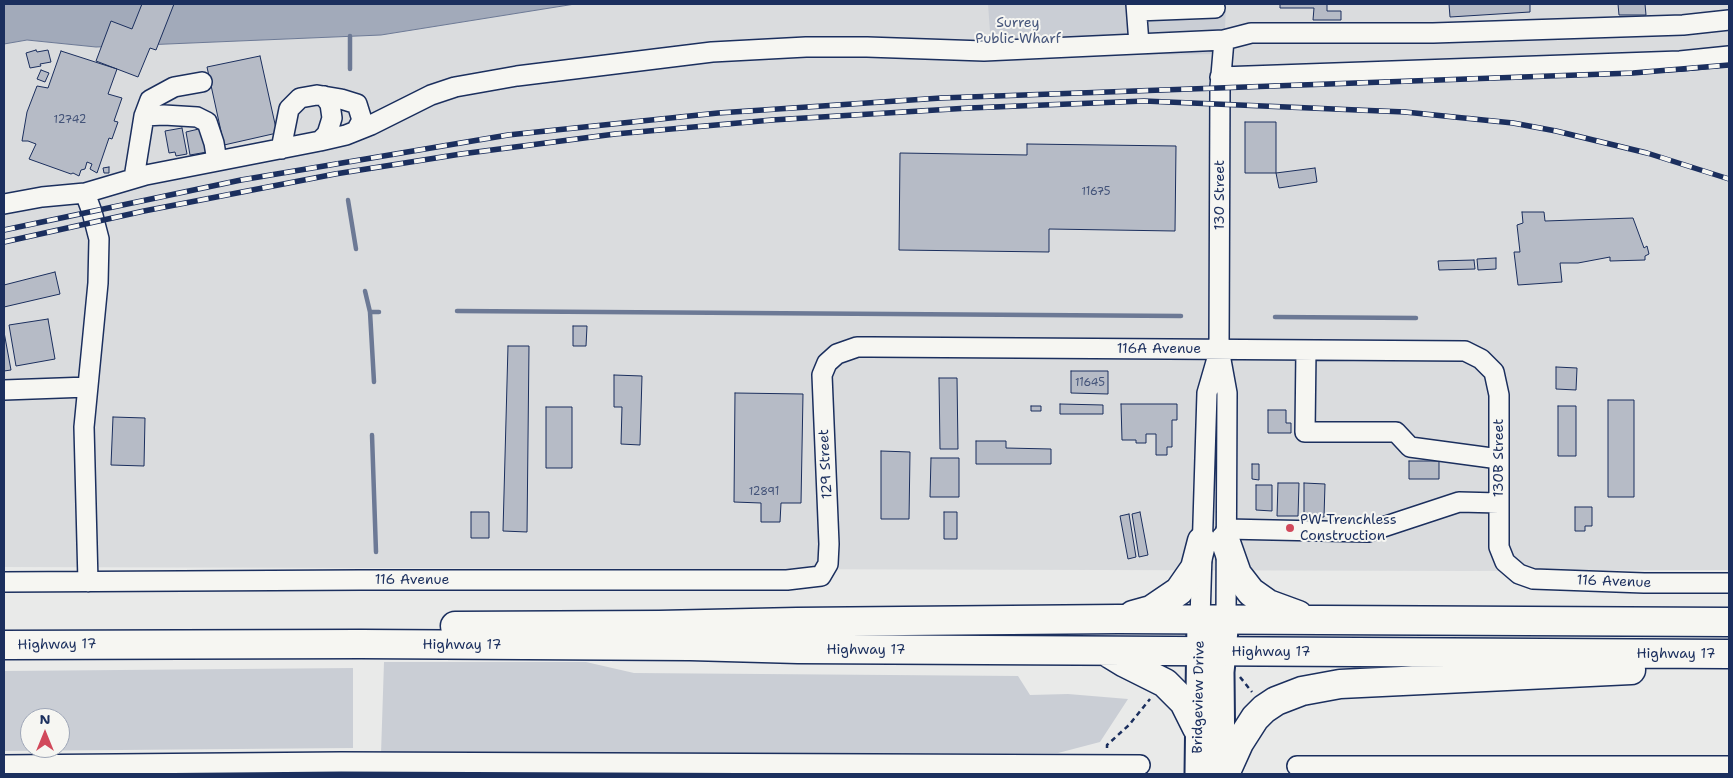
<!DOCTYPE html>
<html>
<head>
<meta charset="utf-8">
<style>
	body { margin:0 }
	#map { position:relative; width:1733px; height:778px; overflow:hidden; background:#e9eae9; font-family:"Shantell Sans",sans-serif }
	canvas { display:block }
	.frame { position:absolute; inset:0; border:5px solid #1b2f5e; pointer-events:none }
	.north { position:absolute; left:20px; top:708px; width:50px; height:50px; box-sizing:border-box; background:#f6f6f2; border:1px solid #9ea6b7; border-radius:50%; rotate:0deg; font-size:14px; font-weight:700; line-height:20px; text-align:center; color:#1b2f5e }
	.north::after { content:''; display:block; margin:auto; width:18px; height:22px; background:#d1495b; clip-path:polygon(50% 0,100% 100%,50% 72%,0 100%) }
</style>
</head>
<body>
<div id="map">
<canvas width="1733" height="778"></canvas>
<div class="frame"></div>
<div class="north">N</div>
</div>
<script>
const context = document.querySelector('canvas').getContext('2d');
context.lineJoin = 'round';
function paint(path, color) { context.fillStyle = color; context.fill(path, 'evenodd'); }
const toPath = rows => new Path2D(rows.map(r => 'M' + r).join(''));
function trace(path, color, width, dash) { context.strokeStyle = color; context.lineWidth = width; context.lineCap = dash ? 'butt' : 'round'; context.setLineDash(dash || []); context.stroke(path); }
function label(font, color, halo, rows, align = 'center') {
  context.font = font + ' "Shantell Sans",sans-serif'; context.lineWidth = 4; context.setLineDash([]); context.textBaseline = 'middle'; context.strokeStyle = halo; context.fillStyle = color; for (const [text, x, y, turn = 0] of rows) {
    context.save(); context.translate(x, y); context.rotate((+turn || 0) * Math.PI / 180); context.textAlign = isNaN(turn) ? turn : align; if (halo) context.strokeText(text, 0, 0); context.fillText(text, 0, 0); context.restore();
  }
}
paint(toPath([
	[575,4,1729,4,1729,570,1466,571,4,567,4,44,27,40,96,47,381,35]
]), '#dadcde');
paint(toPath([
	[988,4,1226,4,1224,54,1125,55,992,59],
	[384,662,586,662,634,673,1018,676,1030,695,1068,694,1128,699,1100,742,1058,753,381,754],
	[353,668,353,748,4,751,4,671],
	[30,718,60,718,60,748,30,748]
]), '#caced5');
const water = toPath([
	[4,4,575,4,381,35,96,47,27,40,4,44,4,4]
]);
paint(water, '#a2aaba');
trace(water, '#6c7995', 1);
trace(toPath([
	[350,36,350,69],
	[348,200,356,249],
	[365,291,370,312,379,312],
	[457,311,1181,316],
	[370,312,374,382],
	[1275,317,1416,318],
	[372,435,376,552]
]), '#6c7995', 4.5);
const building = toPath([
	[142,4,174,4,156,50,150,48,138,77,96,61,111,21,132,29,142,4],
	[1280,4,1327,4,1327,11,1341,11,1341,20,1313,20,1314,8,1280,8,1280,4],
	[1449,4,1530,4,1530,12,1450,17,1449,4],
	[1618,4,1645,4,1646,15,1619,15,1618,4],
	[36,50,37,52,48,50,51,62,40,64,41,66,30,68,26,53,36,50],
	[61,51,117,69,108,94,122,98,114,121,118,122,112,139,109,138,97,173,90,169,92,164,87,162,85,169,81,170,79,176,73,173,71,174,29,159,36,144,28,141,22,141,27,112,37,86,48,88,61,51],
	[260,56,277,133,224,145,207,67,260,56],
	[41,70,49,73,45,82,37,79,41,70],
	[1245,122,1276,122,1276,173,1245,173,1245,122],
	[182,128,187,154,176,156,175,152,169,153,165,131,182,128],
	[203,128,207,152,190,155,186,132,203,128],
	[1027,144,1176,146,1175,231,1049,229,1049,252,899,250,900,153,1027,155,1027,144],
	[109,167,109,173,104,173,103,168,109,167],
	[1315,168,1317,182,1279,188,1276,173,1315,168],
	[1522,212,1544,212,1545,221,1633,218,1644,248,1647,246,1649,254,1645,256,1645,260,1610,261,1610,257,1578,263,1560,263,1562,282,1518,285,1514,252,1520,252,1517,225,1523,223,1522,212],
	[1496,258,1496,269,1478,270,1477,259,1496,258],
	[1474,260,1475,269,1439,270,1438,261,1474,260],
	[55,272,60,294,4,307,4,285,55,272],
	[48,319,55,359,16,366,9,325,48,319],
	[573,326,587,326,586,346,573,346,573,326],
	[4,332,11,370,4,371,4,332],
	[508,346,529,346,527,532,503,531,508,346],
	[1556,367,1577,368,1576,390,1556,389,1556,367],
	[1071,371,1108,371,1108,394,1071,393,1071,371],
	[614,375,642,376,640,445,621,444,622,407,614,407,614,375],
	[939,378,957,378,958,449,940,449,939,378],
	[735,393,803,394,801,503,781,503,780,522,761,522,761,503,734,502,735,393],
	[1608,400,1634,400,1634,497,1608,497,1608,400],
	[1060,404,1103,405,1103,414,1060,414,1060,404],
	[1121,404,1177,404,1177,420,1172,420,1172,447,1167,447,1167,455,1156,455,1156,434,1146,434,1146,443,1136,443,1136,440,1122,440,1121,404],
	[1031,406,1041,406,1041,411,1031,411,1031,406],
	[1558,406,1576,406,1576,456,1558,456,1558,406],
	[546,407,572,407,572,468,546,468,546,407],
	[1268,410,1286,410,1286,423,1291,423,1291,433,1268,433,1268,410],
	[113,417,145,418,144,466,111,465,113,417],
	[976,441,1006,441,1006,448,1051,449,1051,464,976,464,976,441],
	[881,451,910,452,909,519,881,519,881,451],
	[931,458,959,458,959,497,930,497,931,458],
	[1409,461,1439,461,1439,479,1409,479,1409,461],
	[1252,464,1259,464,1259,480,1252,479,1252,464],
	[1278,483,1299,483,1298,516,1277,516,1278,483],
	[1304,483,1325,484,1324,517,1304,517,1304,483],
	[1256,485,1272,485,1272,511,1256,510,1256,485],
	[1575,507,1592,507,1592,526,1585,526,1585,531,1575,531,1575,507],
	[471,512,489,512,489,538,471,538,471,512],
	[944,512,957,512,957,539,944,539,944,512],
	[1140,512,1148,555,1139,557,1132,514,1140,512],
	[1129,514,1136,557,1128,559,1120,516,1129,514]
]);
paint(building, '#b6bbc6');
trace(building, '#1b2f5e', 1);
const minor = toPath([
	[1136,4,1139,44],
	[1137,11,1215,8],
	[1224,40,1220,87,1219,349,1227,393,1226,619],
	[1220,77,1680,61,1729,56],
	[144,116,164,115,197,117,207,122,214,143,217,161],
	[320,141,327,134,332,118,330,104,324,96],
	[281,149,289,109,300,98,317,95,341,99,357,104,362,120,356,131],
	[134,178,144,116,150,100,174,87,202,82],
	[85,193,92,212,99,239,98,283,84,427,88,582],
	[4,204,42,197,85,193,146,175,320,141,346,135,371,125,431,95,455,87,517,76,712,52,806,47,867,47,984,51,1224,40,1251,33,1433,33,1683,25,1729,20],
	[1306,350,1305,432,1396,432,1410,447,1499,459],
	[4,390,88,387],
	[1226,529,1368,532,1459,502,1499,503],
	[4,582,361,580,787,580,821,576,828,564,829,544,822,375,827,363,837,354,857,347,871,347,1465,351,1481,359,1494,372,1499,395,1499,547,1505,562,1519,574,1533,579,1644,583,1729,583],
	[1200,619,1207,393,1218,355],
	[4,765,341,762,1140,765],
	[1297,766,1729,766]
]);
const major = toPath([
	[1198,774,1200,619],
	[1222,774,1221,672,1226,619]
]);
const highway = toPath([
	[1225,540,1237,574,1251,592,1268,604,1298,615],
	[1133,615,1151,610,1179,591,1195,568,1202,541],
	[455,626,659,625,797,622,1118,619,1729,622],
	[4,645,361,644,690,646,798,649,1729,654],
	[1107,652,1125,663,1165,683,1184,702,1197,728],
	[1225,774,1239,743,1255,718,1264,709,1276,701,1302,691,1340,684,1631,670]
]);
trace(minor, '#1b2f5e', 22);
trace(major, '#1b2f5e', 29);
trace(highway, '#1b2f5e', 31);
trace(toPath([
	[1240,677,1252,692],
	[1107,748,1107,745,1129,725,1150,699]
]), '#1b2f5e', 2.5, [5, 4]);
trace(minor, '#f6f6f2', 19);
trace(major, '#f6f6f2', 25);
trace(highway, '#f6f6f2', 28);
const rail = toPath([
	[4,230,241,180,508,135,718,113,941,98,1633,73,1729,65],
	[4,242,144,211,335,174,461,154,615,134,772,120,969,108,1144,101,1405,112,1513,123,1556,131,1647,153,1729,179]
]);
trace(rail, '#1b2f5e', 5.5);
trace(rail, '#f6f6f2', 4, [11]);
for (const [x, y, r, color] of [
	[1290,528,5,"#d1495b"]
]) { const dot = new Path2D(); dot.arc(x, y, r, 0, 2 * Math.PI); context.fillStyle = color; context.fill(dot); trace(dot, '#f6f6f2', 2); }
label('11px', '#425278', null, [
	["12742",70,120],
	["11675",1096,192],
	["11645",1090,383],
	["12891",764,492]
]);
label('14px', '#47577c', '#f6f6f2', [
	["Surrey",1018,23],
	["Public Wharf",1018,39]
]);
label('14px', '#1b2f5e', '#f6f6f2', [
	["130 Street",1220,195,-90],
	["116A Avenue",1159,349],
	["130B Street",1499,458,-90],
	["129 Street",826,464,-93],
	["116 Avenue",412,580],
	["116 Avenue",1614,582,2],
	["Highway 17",57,645,-1],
	["Highway 17",462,645],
	["Highway 17",866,650],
	["Highway 17",1271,652],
	["Highway 17",1676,654],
	["Bridgeview Drive",1199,697,-89]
]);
label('14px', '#1b2f5e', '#f6f6f2', [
	["PW Trenchless",1300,520],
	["Construction",1300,536]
], 'left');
</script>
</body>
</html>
